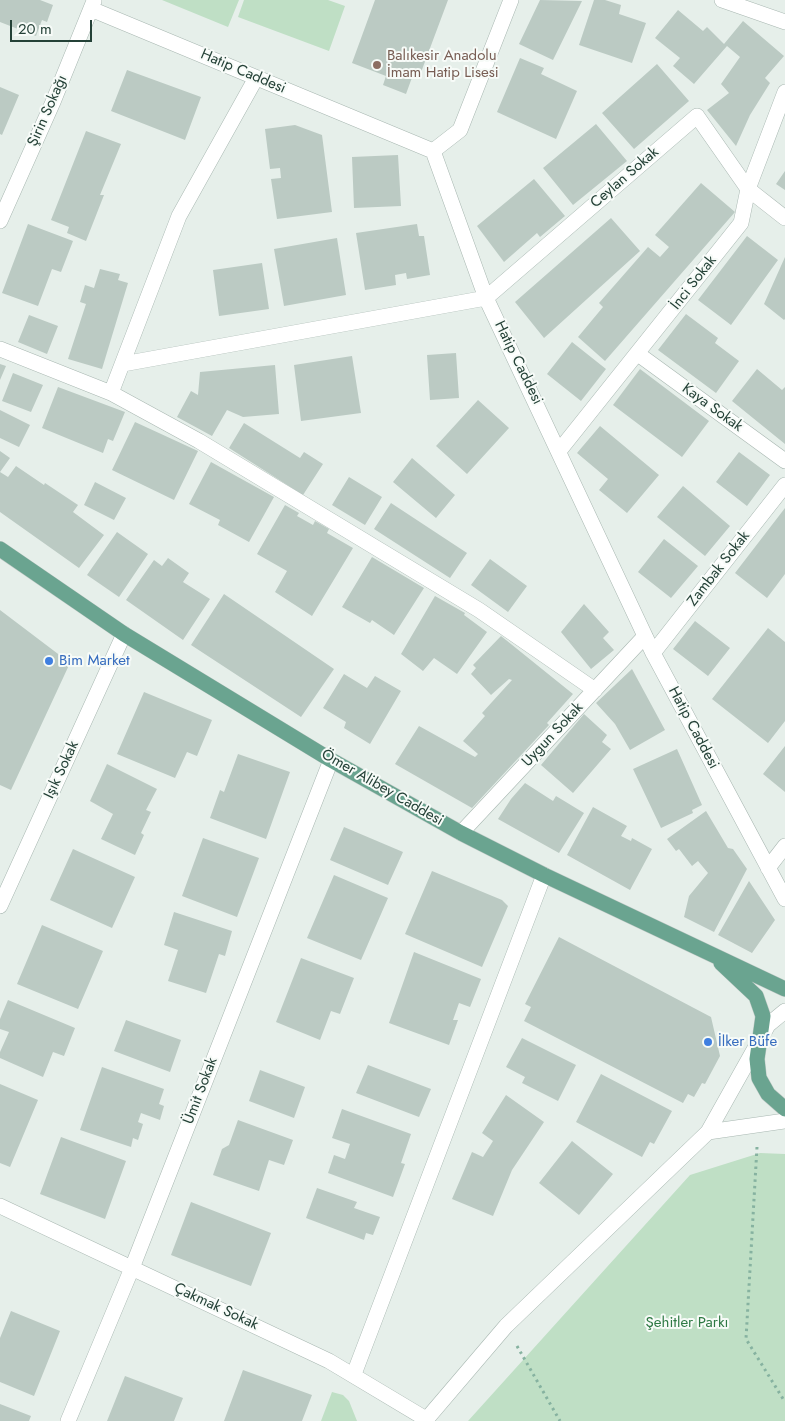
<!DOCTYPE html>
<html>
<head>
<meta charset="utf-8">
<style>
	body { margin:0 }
	#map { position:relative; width:785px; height:1421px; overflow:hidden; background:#e6efea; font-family:Jost,sans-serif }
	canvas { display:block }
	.scale { position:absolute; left:10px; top:20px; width:82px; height:22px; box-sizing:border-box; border:2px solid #244137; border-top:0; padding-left:6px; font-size:15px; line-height:18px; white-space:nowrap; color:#244137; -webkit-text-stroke:4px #f7fbf8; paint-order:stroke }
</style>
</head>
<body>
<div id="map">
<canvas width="785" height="1421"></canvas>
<div class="scale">20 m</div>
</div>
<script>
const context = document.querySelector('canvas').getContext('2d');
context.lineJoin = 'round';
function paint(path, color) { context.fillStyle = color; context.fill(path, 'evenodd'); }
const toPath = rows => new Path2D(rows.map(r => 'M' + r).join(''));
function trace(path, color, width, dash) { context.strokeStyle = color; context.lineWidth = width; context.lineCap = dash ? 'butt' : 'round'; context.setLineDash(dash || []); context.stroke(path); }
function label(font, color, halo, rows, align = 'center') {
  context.font = font + ' Jost,sans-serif'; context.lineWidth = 4; context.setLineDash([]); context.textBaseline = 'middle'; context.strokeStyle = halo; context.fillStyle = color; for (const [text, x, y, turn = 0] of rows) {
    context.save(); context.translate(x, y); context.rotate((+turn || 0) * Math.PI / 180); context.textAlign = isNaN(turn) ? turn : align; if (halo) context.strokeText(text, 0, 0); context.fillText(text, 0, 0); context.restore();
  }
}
paint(toPath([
	[162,0,239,0,228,27],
	[244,0,328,0,345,6,329,51,238,17],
	[760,1153,785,1154,785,1421,468,1421,690,1175],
	[332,1392,343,1395,349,1401,357,1421,321,1421]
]), '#bfdfc5');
paint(toPath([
	[0,0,40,0,53,5,47,22,42,20,36,36,0,22],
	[375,0,448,0,420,75,414,72,406,94,383,85,386,76,352,63],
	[540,0,582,1,553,60,519,44],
	[594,0,605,0,621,5,619,14,646,23,632,63,579,45],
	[678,10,703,31,707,27,724,44,743,21,784,56,765,78,770,83,750,115,736,146,707,110,729,93,721,84,740,57,727,46,694,84,673,66,680,58,655,38],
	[520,58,544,68,541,74,577,91,556,139,497,112],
	[657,64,689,101,634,149,602,113],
	[127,70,201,97,185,140,111,111],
	[0,87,19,95,2,135,0,134],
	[596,124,627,161,573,205,543,168],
	[295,125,322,135,332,212,277,219,271,179,281,178,280,168,270,169,265,129],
	[86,131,121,144,100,195,104,195,86,241,67,233,69,227,51,220],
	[398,155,401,206,354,208,352,157],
	[785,171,785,190,776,184],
	[534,179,565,216,540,237,537,233,504,262,477,226],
	[701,183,735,212,605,361,578,337,603,307,599,303,648,247,660,257,669,247,655,235],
	[611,218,640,251,544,338,515,302],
	[28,224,73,241,61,272,52,269,38,306,2,293],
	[417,224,419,236,424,236,430,275,407,279,406,273,395,275,396,285,365,290,356,233],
	[747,236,778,260,731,325,698,300],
	[337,238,346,295,284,306,274,249],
	[785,257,785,319,784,320,764,304],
	[262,263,269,309,219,316,213,270],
	[100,269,120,274,118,280,128,283,102,369,68,359,86,304,80,302,85,285,94,288],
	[686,314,718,338,715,343,739,361,716,393,658,350],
	[29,315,58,326,47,354,18,342],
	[572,342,606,369,581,401,547,374],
	[456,353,459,398,430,400,427,355],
	[352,356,361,413,301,421,294,365],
	[0,364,6,366,0,380],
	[275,365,279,414,243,417,227,410,212,436,177,417,191,391,198,395,200,372],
	[640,369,709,421,682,457,613,405],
	[757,369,782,390,785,387,785,444,732,401],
	[13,373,43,385,31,412,2,401],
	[58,387,125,412,113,441,108,439,103,453,42,428],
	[478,400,509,428,467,474,436,446],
	[0,410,30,425,19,447,0,438],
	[135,422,198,451,174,500,112,470],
	[244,423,300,458,304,452,323,464,303,495,229,448],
	[600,426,659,475,627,513,599,490,608,479,577,453],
	[0,451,10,458,0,472,8,477,16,466,44,485,45,483,78,505,73,512,104,535,79,568,0,512],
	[739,452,770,475,747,506,716,482],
	[412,458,455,495,436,518,393,482],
	[211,462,274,497,249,542,218,525,220,520,189,504],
	[349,477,382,497,365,525,332,505],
	[95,482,126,498,114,520,84,505],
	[683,486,730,526,705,556,657,517],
	[391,503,467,553,450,578,374,529],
	[285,505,299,513,297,516,313,525,315,521,329,529,327,533,353,548,312,616,275,592,287,571,257,554],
	[785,508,785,574,767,598,735,573],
	[117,532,148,554,119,597,87,575],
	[664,539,698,566,671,598,638,572],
	[372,557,424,588,394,635,372,620,370,623,342,607],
	[168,558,189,573,183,582,210,599,183,640,126,600,154,560,162,566],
	[490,559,527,586,508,612,471,585],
	[224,594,334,669,301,717,191,645],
	[435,596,465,613,464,615,487,632,457,674,434,658,423,671,401,654],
	[584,604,609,632,603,638,614,650,591,669,561,632],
	[0,610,70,663,11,790,0,785],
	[695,621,730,648,708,676,673,649],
	[768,628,785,642,785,721,768,743,712,699],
	[501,636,573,694,547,723,549,725,472,808,395,764,419,726,475,757,478,754,463,741,485,716,482,713,512,680,509,679,491,695,471,674,476,668,473,665],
	[632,669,665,730,630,750,615,724,596,703],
	[344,674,367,688,375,676,401,691,370,744,344,728,346,722,323,708],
	[144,692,212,720,197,756,187,752,175,778,117,754],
	[584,714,607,735,602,742,611,749,573,793,541,765],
	[785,746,785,792,763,774],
	[677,749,702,805,692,810,693,813,661,828,633,769],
	[238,754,290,772,266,839,210,818,220,790,224,792],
	[107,764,157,789,146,810,151,812,141,833,144,835,135,855,101,839,113,814,90,801],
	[525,783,553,801,556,796,584,813,559,853,498,819,511,799],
	[593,807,627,826,621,836,631,841,632,838,652,849,630,890,567,855],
	[706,811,728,848,733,849,747,869,714,932,684,917,689,896,708,873,698,861,692,866,679,849,676,851,667,839],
	[344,827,403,852,388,885,330,860],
	[203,838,259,858,237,917,182,896],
	[73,849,135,877,112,928,50,900],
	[432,871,502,900,508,906,482,967,405,934],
	[334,875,388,898,361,960,307,938],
	[749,881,775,920,752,953,718,935],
	[174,912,232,931,225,956,219,954,206,993,168,981,178,950,164,945],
	[42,925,103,951,78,1009,17,984],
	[559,937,711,1017,720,1056,705,1084,702,1083,694,1097,688,1094,683,1103,524,1021,531,1007,525,1004],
	[414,952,481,979,470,1007,459,1003,453,1020,458,1020,449,1045,389,1023],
	[301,958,354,978,340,1014,331,1011,320,1040,276,1022],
	[8,1000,75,1028,64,1056,53,1052,43,1077,0,1058,0,1052,9,1032,0,1029,0,1019],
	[126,1020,181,1040,170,1072,114,1051],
	[522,1038,576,1065,558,1101,522,1083,525,1077,506,1067],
	[368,1065,431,1089,419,1117,356,1093],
	[102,1067,164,1089,159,1104,164,1106,160,1120,141,1113,138,1122,143,1124,138,1140,133,1138,131,1147,80,1130],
	[260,1070,305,1087,294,1118,249,1101],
	[601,1074,672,1111,654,1144,650,1142,642,1157,576,1122],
	[0,1084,38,1100,10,1167,0,1163],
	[506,1095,544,1122,512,1170,493,1216,452,1199,472,1152,483,1157,493,1141,482,1133],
	[342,1109,411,1134,401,1163,405,1164,393,1197,328,1173,334,1155,345,1159,350,1144,332,1138],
	[238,1120,293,1140,284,1165,269,1160,259,1191,213,1175,222,1149,229,1145],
	[61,1137,126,1161,105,1219,40,1194],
	[572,1141,613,1174,579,1215,539,1183],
	[317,1188,357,1202,354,1208,380,1217,373,1235,366,1233,364,1240,306,1218],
	[191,1202,271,1233,251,1286,171,1255],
	[11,1311,60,1331,34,1396,0,1382,0,1338],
	[243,1370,312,1395,302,1421,224,1421],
	[125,1376,183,1398,174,1421,107,1421],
	[0,1404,31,1416,29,1421,0,1421]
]), '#bbcac3');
const minor = toPath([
	[722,0,785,22],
	[91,9,433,151,486,298,653,653,785,899],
	[433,151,460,130,511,0],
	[0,221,53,102,94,1],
	[0,349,111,393,199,441,479,610,595,690],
	[638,354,785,461],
	[123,364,486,298,697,116,748,189,785,218],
	[111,393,179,216,256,78],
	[559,451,741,223,748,189,785,92],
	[653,653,785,485],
	[461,833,645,636],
	[768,868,785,846],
	[0,906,124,634],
	[708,1132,785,1121],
	[0,1206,329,1361,426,1419],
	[354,1374,544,875],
	[68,1421,132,1268,331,760],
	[425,1421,506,1326,708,1132,768,1025,785,1011]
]);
const major = toPath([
	[0,549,124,634,331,760,461,833,544,875,785,989],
	[721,963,756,996,763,1016,757,1059,759,1078,768,1094,785,1109]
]);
trace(minor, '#a8b7b1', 16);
trace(major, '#c2cac7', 16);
trace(toPath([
	[757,1147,746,1339,785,1402],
	[517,1346,560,1421]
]), '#86b2a0', 3, [2.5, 4]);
trace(minor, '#fff', 15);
trace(major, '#6aa490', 15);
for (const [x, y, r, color] of [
	[377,65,5,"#8d6e63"],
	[49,661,5,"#3f7fe0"],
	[708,1042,5,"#3f7fe0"]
]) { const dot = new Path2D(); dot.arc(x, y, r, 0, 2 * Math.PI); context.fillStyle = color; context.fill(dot); trace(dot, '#f7fbf8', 2); }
label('15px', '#785e54', '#f7fbf8', [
	["Balıkesir Anadolu",387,56],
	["İmam Hatip Lisesi",387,73]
], 'left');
label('15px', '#244137', '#f7fbf8', [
	["Hatip Caddesi",243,72,23],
	["Şirin Sokağı",48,111,-66],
	["Ceylan Sokak",625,178,-41],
	["İnci Sokak",694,283,-52],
	["Hatip Caddesi",518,363,64],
	["Kaya Sokak",712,408,36],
	["Zambak Sokak",719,569,-52],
	["Hatip Caddesi",693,728,62],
	["Uygun Sokak",553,735,-47],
	["Işık Sokak",62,770,-65],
	["Ömer Alibey Caddesi",382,788,30],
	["Ümit Sokak",201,1091,-69],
	["Çakmak Sokak",216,1307,25]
]);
label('15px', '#366cbe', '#f7fbf8', [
	["Bim Market",59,661],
	["İlker Büfe",718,1042]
], 'left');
label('15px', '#2e7944', '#f7fbf8', [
	["Şehitler Parkı",687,1323]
]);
</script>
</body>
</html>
